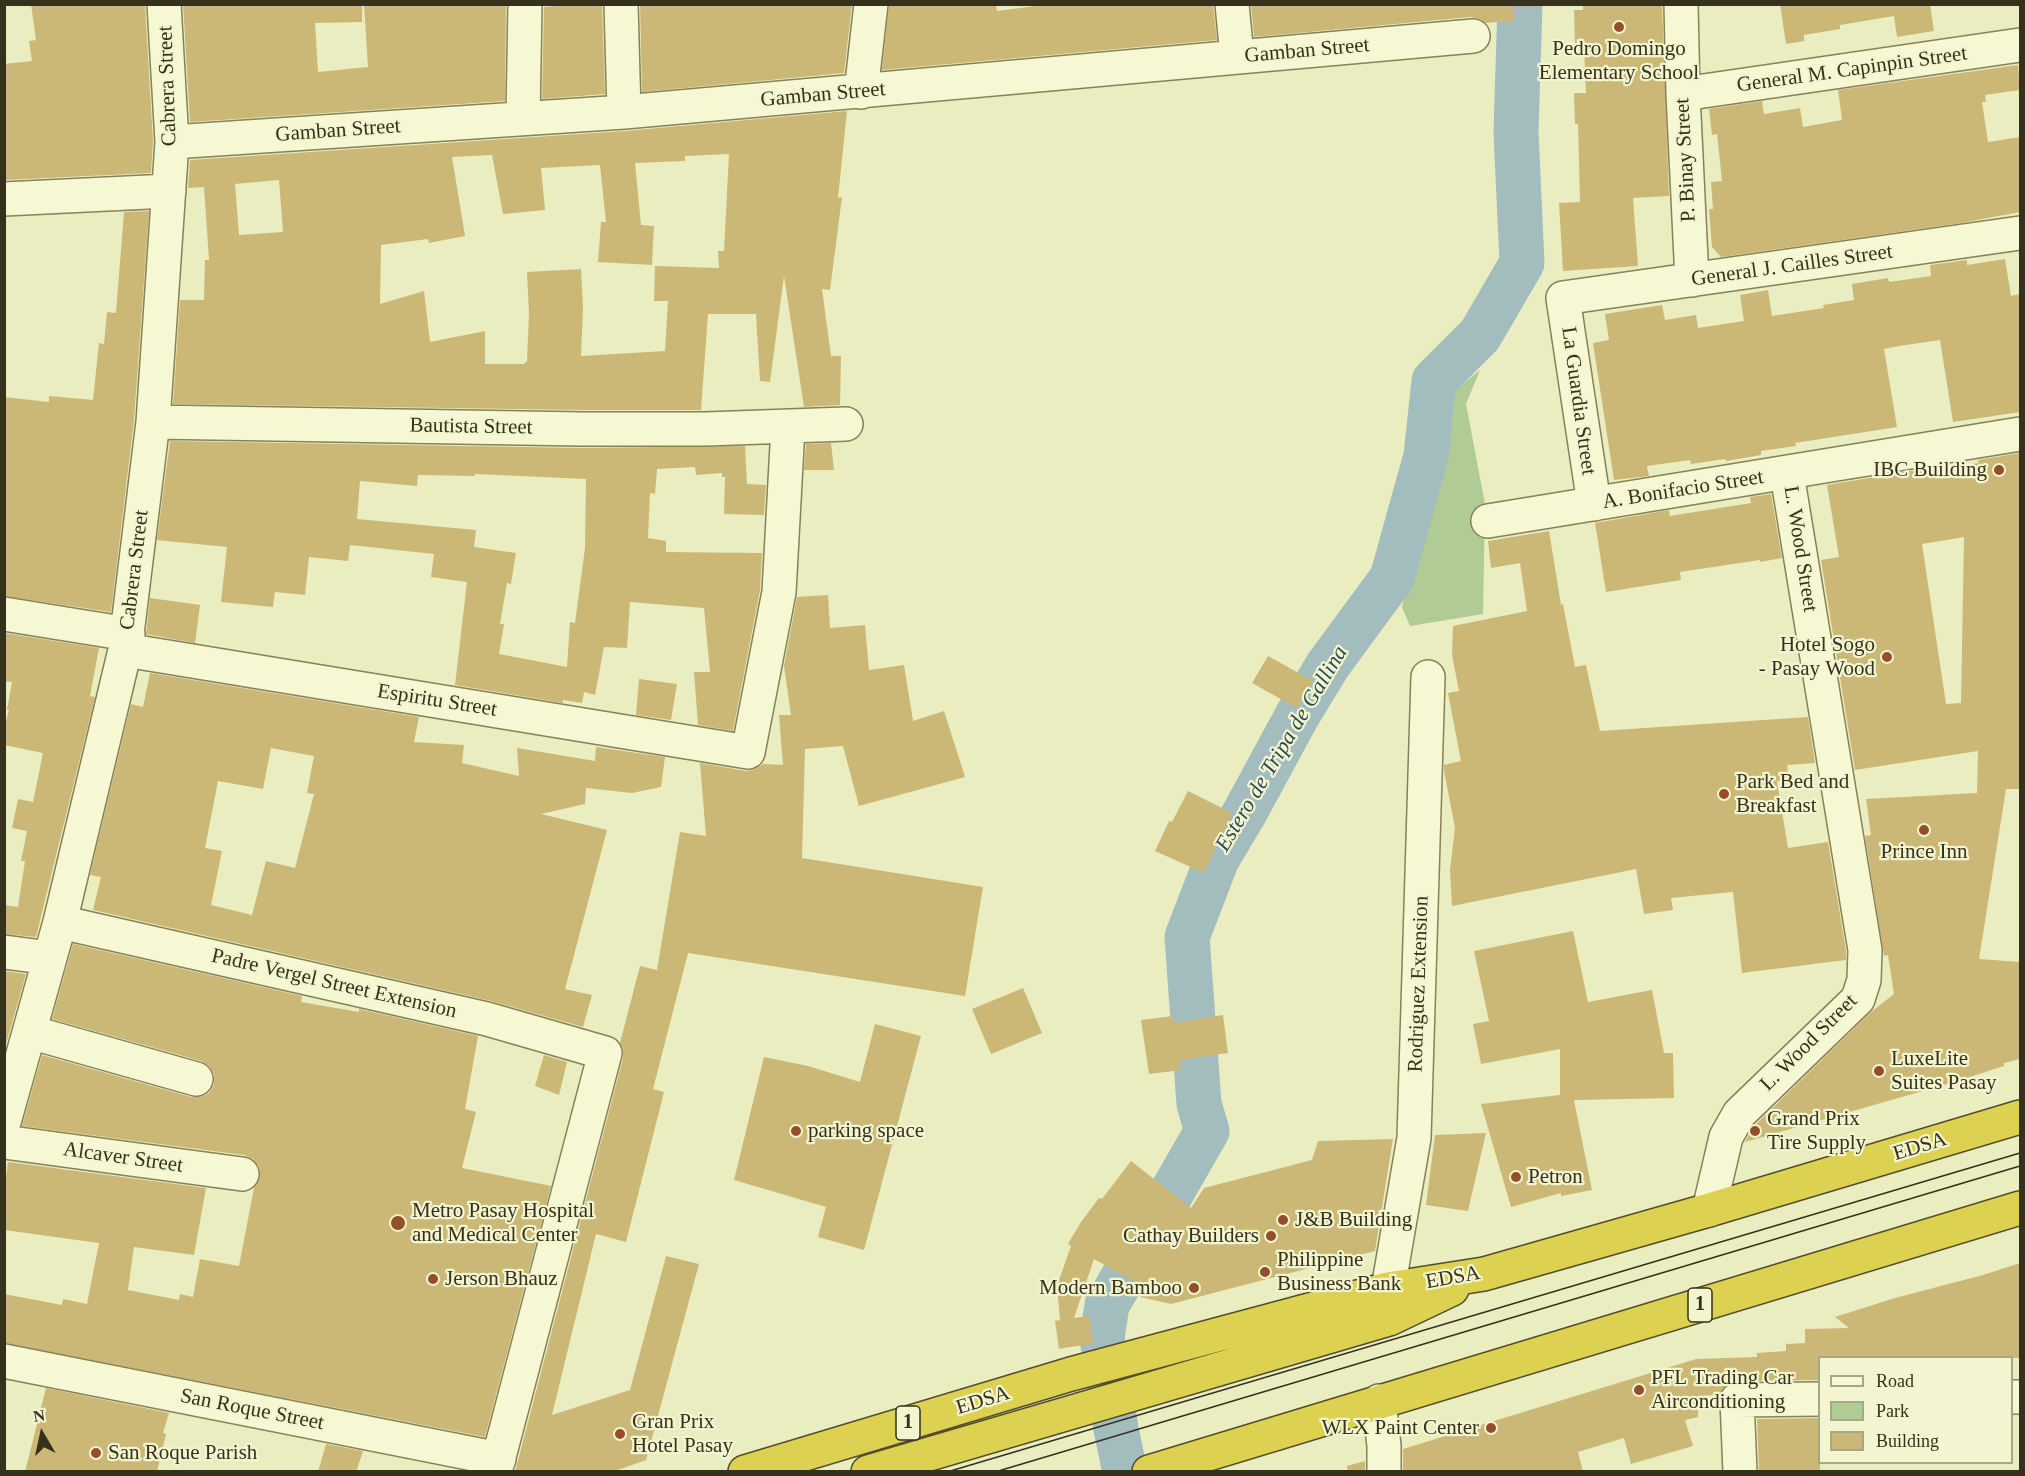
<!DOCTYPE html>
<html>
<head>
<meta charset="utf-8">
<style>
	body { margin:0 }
	#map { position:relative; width:2025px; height:1476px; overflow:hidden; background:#eaedc0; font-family:"Times New Roman",serif }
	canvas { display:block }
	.frame { position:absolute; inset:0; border:6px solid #35311c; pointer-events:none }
	.legend { position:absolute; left:1818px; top:1356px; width:195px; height:108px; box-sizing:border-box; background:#f2f5cf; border:2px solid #a6a787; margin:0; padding:8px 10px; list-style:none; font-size:18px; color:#35311c }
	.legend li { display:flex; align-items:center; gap:12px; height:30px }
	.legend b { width:30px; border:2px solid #a6a787 }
	.north { position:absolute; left:12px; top:1404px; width:60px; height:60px; -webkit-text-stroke:4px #f2f5cf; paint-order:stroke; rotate:351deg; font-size:16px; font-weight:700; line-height:24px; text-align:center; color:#35311c }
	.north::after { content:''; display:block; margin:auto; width:21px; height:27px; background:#35311c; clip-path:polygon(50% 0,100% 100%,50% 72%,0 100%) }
</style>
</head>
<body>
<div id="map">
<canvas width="2025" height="1476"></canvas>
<div class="frame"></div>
<ul class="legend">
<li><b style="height:8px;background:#f6f8d3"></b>Road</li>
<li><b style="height:16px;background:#b1cb94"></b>Park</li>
<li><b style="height:16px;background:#cbb876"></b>Building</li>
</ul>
<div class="north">N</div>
</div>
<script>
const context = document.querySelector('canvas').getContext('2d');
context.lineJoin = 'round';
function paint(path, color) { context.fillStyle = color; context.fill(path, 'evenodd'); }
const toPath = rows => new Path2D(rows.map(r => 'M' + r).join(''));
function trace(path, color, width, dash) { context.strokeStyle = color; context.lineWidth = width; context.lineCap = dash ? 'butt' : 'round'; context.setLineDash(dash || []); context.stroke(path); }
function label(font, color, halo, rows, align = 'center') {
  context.font = font + ' "Times New Roman",serif'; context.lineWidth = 4.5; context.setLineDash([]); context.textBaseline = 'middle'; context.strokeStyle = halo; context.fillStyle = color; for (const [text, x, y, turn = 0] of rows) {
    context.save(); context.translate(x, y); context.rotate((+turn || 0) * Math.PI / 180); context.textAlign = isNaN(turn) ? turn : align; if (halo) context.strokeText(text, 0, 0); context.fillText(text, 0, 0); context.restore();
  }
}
paint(toPath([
	[1480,370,1466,404,1485,504,1483,614,1410,626,1402,607,1448,396]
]), '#b1cb94');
trace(toPath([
	[1125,1472,1116,1429,1102,1338,1107,1305,1207,1131,1199,1104,1187,937,1217,859,1245,812,1297,716,1328,665,1392,578,1426,456,1434,381,1480,335,1522,263,1516,132,1520,4]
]), '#a3bdbf', 45);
paint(toPath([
	[31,4,145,4,153,142,151,173,4,180,4,64,32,61,29,41,36,40],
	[183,4,362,4,362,22,315,23,318,72,368,67,364,4,506,4,505,101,190,122],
	[582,4,602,4,605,94,542,99,544,7],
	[640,4,852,4,844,73,642,92],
	[889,4,996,4,997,11,1051,4,1213,4,1217,40,882,70],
	[1251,4,1514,4,1514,21,1485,23,1480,19,1471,17,1254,37],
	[1583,4,1662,4,1669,196,1633,198,1638,266,1563,271,1559,203,1580,202,1578,124,1575,124,1574,93,1586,93,1584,45,1575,45,1574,10,1583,10],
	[1780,4,1930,4,1934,31,1897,37,1894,16,1840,25,1840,29,1804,35,1804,41,1786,44],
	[2018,65,2020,90,1985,95,1986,102,1982,102,1988,142,2020,137,2020,212,1961,223,1721,257,1712,247,1709,209,1713,209,1711,182,1722,181,1717,134,1712,135,1709,109,1762,101,1764,114,1800,108,1803,127,1842,120,1838,90],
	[847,111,838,198,842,197,830,290,822,289,831,356,841,356,840,405,804,407,784,276,770,382,760,381,756,314,708,314,701,410,582,410,173,404,180,300,204,300,205,260,209,260,204,187,188,188,190,160,625,131],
	[729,154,724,251,718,251,719,268,655,266,654,301,668,301,665,351,581,356,583,308,581,269,527,272,529,313,527,362,525,362,525,364,485,364,485,331,430,342,424,291,380,304,381,245,428,239,429,243,465,236,452,157,492,155,503,214,545,210,541,168,600,165,606,222,601,222,598,262,652,265,654,226,641,225,635,163,685,161,685,156],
	[279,180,283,232,239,235,235,184],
	[149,211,134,420,111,612,4,596,4,397,49,402,49,396,93,400,99,343,104,344,107,312,116,313,124,212],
	[2005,259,2011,296,2020,294,2020,412,1953,422,1940,340,1899,346,1884,349,1897,427,1795,443,1796,446,1761,451,1761,455,1726,461,1725,459,1691,464,1690,460,1647,466,1649,476,1614,480,1593,343,1609,340,1605,314,1662,305,1665,320,1696,315,1698,328,1744,321,1740,295,1768,290,1772,316,1824,308,1823,305,1854,300,1852,284,1888,278,1889,282,1931,276,1930,265,1967,260,1967,265],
	[170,441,582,448,745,446,747,484,766,485,764,515,724,514,725,477,722,477,722,473,696,475,695,467,657,469,655,494,650,493,648,538,666,541,666,552,762,553,760,590,733,731,698,725,694,672,710,672,704,608,630,602,627,648,604,647,595,695,584,692,582,703,563,700,563,703,455,685,467,582,431,577,434,554,350,545,348,561,309,557,305,595,275,592,273,607,221,602,227,547,157,540],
	[475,474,586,479,585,548,575,623,570,622,567,667,499,654,504,624,500,624,507,583,511,584,516,553,474,547,476,530,357,519,360,481,417,486,418,475,475,476],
	[831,443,834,470,804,470,806,444],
	[2020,453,2020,789,2006,789,1979,959,2020,962,2020,1059,2004,1063,2004,1066,1954,1082,1745,1142,1754,1126,1871,1012,1894,994,1888,955,1884,956,1865,836,1871,835,1866,799,1977,793,1978,751,1855,770,1821,560,1839,557,1827,485,1934,467,1935,470,1979,463,1978,460],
	[1964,537,1961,703,1946,704,1922,544],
	[1771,494,1782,558,1760,562,1760,560,1680,572,1681,580,1606,592,1595,523,1669,510,1670,516,1751,503,1750,497],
	[1549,531,1561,605,1563,604,1575,667,1586,665,1600,731,1808,717,1815,763,1787,765,1789,780,1777,781,1788,848,1828,842,1846,951,1846,960,1742,973,1733,892,1671,898,1673,910,1644,914,1636,869,1452,906,1450,870,1455,828,1444,771,1444,765,1461,761,1448,693,1459,691,1452,655,1453,626,1527,611,1520,563,1491,568,1488,541],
	[828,595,830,628,865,625,869,670,904,665,913,721,944,711,965,777,859,806,843,746,805,749,802,858,983,887,965,996,688,953,653,1089,664,1092,626,1242,596,1234,552,1415,630,1390,666,1256,699,1264,646,1460,612,1472,515,1472,623,1058,623,1049,620,1043,640,966,657,970,680,832,706,836,700,763,746,771,755,769,763,764,783,765,779,715,791,715,784,666,797,597],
	[150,598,200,605,195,643,146,634],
	[4,633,99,648,90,696,95,697,36,937,4,934,4,905,18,907,25,861,21,861,27,831,12,828,18,799,33,802,43,753,4,745,4,729,9,710,7,710,12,682,4,681],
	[1268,656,1313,681,1297,708,1252,683],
	[150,673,419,717,414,742,464,745,462,763,519,776,517,748,595,761,596,747,665,757,661,787,632,793,586,788,585,804,541,814,607,830,565,989,592,995,583,1027,491,1001,93,910,101,877,90,875,131,704,143,707],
	[271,748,314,756,307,793,314,794,295,868,266,861,252,915,211,905,222,851,205,848,218,781,263,789],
	[639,679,677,684,671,720,636,715],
	[1188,791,1232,813,1204,873,1155,851,1169,821,1172,822],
	[1573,931,1588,1002,1652,990,1664,1053,1673,1053,1674,1098,1574,1100,1592,1190,1561,1196,1561,1193,1511,1207,1481,1104,1560,1095,1560,1049,1481,1064,1473,1024,1489,1021,1474,951],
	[73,944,302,996,301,1002,359,1012,359,1009,478,1036,465,1109,476,1112,462,1168,551,1186,485,1437,4,1343,4,1294,62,1305,63,1299,87,1304,99,1243,4,1230,4,1191,8,1162,206,1188,194,1255,134,1247,128,1290,179,1300,180,1294,193,1297,200,1259,239,1266,254,1188,260,1177,259,1166,253,1159,244,1155,22,1126,42,1055,191,1097,201,1097,209,1093,214,1085,214,1074,209,1066,201,1061,52,1019],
	[4,971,26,974,4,1051],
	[1023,988,1042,1033,991,1054,972,1009],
	[1223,1015,1228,1053,1179,1060,1181,1070,1149,1074,1141,1020,1173,1016,1174,1023],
	[875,1024,921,1036,864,1250,818,1237,826,1207,734,1180,764,1057,808,1066,860,1082],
	[544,1055,567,1062,559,1095,535,1086],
	[1486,1133,1468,1211,1426,1205,1435,1135],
	[1393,1139,1375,1251,1171,1304,1140,1297,1146,1288,1094,1259,1074,1318,1089,1316,1093,1344,1063,1348,1063,1350,1062,1348,1059,1349,1055,1321,1060,1320,1057,1286,1071,1246,1068,1244,1081,1222,1099,1198,1102,1199,1131,1161,1191,1208,1204,1188,1312,1160,1318,1141],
	[2020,1263,2020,1358,1820,1358,1820,1380,1737,1381,1727,1384,1720,1395,1698,1396,1698,1417,1685,1420,1693,1446,1631,1464,1624,1438,1578,1452,1583,1472,1403,1472,1403,1449,1696,1359,1757,1357,1757,1353,1786,1351,1786,1344,1805,1343,1805,1329,1849,1328,1835,1317,1895,1298,1983,1275],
	[46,1388,169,1413,163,1433,166,1434,157,1472,25,1472],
	[1820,1418,1820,1472,1759,1472,1757,1419],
	[326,1444,363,1451,356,1472,318,1472],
	[1365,1461,1365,1472,1348,1472,1347,1466]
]), '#cbb876');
const minor = toPath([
	[621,4,624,112],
	[1232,4,1237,57],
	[1681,4,1683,94,1692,280],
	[861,92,871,4],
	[1683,94,2020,45],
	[523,118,525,4],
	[172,142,624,112,1473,36],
	[4,199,169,191],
	[153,422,582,429,706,429,846,424],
	[1594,504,1563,298,2020,233],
	[1488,521,2020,434],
	[4,614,128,634],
	[125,650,748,752,779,592,788,427],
	[60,922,487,1019,605,1053,495,1472],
	[4,952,50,958],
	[30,1032,196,1079],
	[4,1122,60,922,125,650,153,422,172,142,164,4],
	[4,1142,242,1174],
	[1709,1210,1726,1137,1739,1114,1858,999,1864,980,1865,950,1787,474],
	[1388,1289,1414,1138,1428,677],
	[4,1361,499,1459],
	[2012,1397,2020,1397],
	[1379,1401,1384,1446,1384,1472],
	[1740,1472,1737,1400,1820,1399]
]);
const highway = toPath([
	[745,1472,1071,1374,1388,1289,1484,1274,1709,1210,2020,1117],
	[868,1472,1389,1319,1452,1289],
	[1149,1472,2020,1208]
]);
trace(minor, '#868158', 36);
trace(highway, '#534c2d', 36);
trace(minor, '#f6f8d3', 33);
trace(highway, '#dcd150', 33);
trace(toPath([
	[947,1472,2020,1153],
	[995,1472,2020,1166]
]), '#35311c', 1.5);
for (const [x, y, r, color] of [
	[1619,27,6,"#944e29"],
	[1999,470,6,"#944e29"],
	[1887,657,6,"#944e29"],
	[1724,794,6,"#944e29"],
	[1924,830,6,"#944e29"],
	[1879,1071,6,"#944e29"],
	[796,1131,6,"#944e29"],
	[1755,1131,6,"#944e29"],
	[1516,1177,6,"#944e29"],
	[1283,1220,6,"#944e29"],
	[398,1223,8,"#944e29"],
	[1271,1236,6,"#944e29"],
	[1265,1272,6,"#944e29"],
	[433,1279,6,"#944e29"],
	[1194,1288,6,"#944e29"],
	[1639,1390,6,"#944e29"],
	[1491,1428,6,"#944e29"],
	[620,1434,6,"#944e29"],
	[96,1453,6,"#944e29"]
]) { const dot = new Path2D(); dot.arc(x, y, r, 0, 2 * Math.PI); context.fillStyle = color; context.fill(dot); trace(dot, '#f2f5cf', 2); }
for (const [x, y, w] of [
	[1700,1305,24],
	[908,1423,24]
]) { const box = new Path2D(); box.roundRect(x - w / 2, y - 17, w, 34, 4.5); context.fillStyle = '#f2f5cf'; context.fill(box); trace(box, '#35311c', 1.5); }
label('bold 20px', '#35311c', null, [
	["1",1700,1305],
	["1",908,1423]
]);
label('21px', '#35311c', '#f2f5cf', [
	["Pedro Domingo",1619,49,"center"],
	["Elementary School",1619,73,"center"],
	["IBC Building",1987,470,"right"],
	["Hotel Sogo",1875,645,"right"],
	["- Pasay Wood",1875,669,"right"],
	["Park Bed and",1736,782],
	["Breakfast",1736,806],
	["Prince Inn",1924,852,"center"],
	["LuxeLite",1891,1059],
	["Suites Pasay",1891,1083],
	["Grand Prix",1767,1119],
	["Tire Supply",1767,1143],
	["parking space",808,1131],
	["Petron",1528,1177],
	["Metro Pasay Hospital",412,1211],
	["and Medical Center",412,1235],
	["J&B Building",1295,1220],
	["Cathay Builders",1259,1236,"right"],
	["Philippine",1277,1260],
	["Business Bank",1277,1284],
	["Jerson Bhauz",445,1279],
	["Modern Bamboo",1182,1288,"right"],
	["PFL Trading Car",1651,1378],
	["Airconditioning",1651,1402],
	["Gran Prix",632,1422],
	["Hotel Pasay",632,1446],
	["WLX Paint Center",1479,1428,"right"],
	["San Roque Parish",108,1453]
], 'left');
label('21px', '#35311c', '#f2f5cf', [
	["Gamban Street",1307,51,-5],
	["General M. Capinpin Street",1852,70,-8],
	["Cabrera Street",168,86,-92],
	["Gamban Street",823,95,-5],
	["Gamban Street",338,131,-4],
	["P. Binay Street",1686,160,-93],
	["General J. Cailles Street",1792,266,-8],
	["La Guardia Street",1578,401,82],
	["Bautista Street",471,427,1],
	["A. Bonifacio Street",1683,490,-9],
	["L. Wood Street",1800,549,81],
	["Cabrera Street",135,570,-83],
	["Espiritu Street",437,701,9],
	["Padre Vergel Street Extension",334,984,13],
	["Rodriguez Extension",1419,984,-88],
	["L. Wood Street",1809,1043,-45],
	["EDSA",1920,1147,-17],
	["Alcaver Street",123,1158,8],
	["EDSA",1453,1278,-10],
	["EDSA",983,1401,-17],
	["San Roque Street",252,1410,11]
]);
label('italic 22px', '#2c4955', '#f2f5cf', [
	["Estero de Tripa de Gallina",1282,749,-59]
]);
</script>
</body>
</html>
